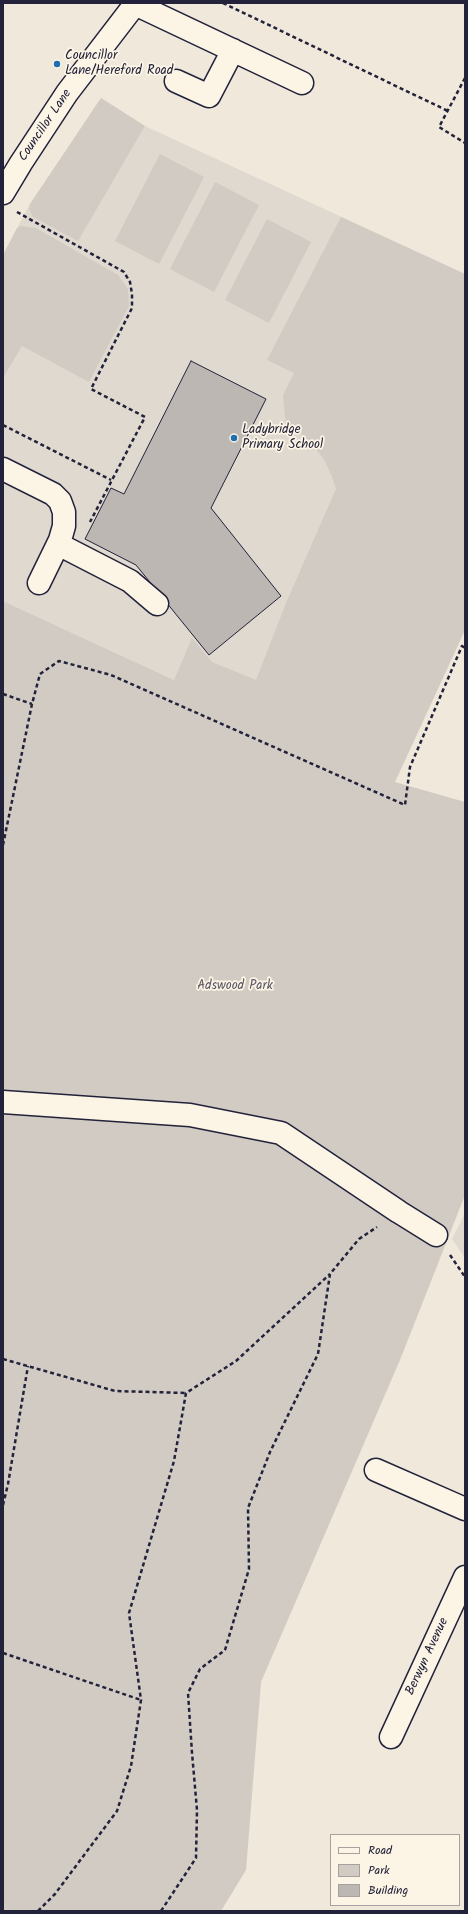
<!DOCTYPE html>
<html>
<head>
<meta charset="utf-8">
<style>
	body { margin:0 }
	#map { position:relative; width:468px; height:1914px; overflow:hidden; background:#efe8db; font-family:Kalam,sans-serif }
	canvas { display:block }
	.frame { position:absolute; inset:0; border:4px solid #22223b; pointer-events:none }
	.legend { position:absolute; left:330px; top:1834px; width:130px; height:72px; box-sizing:border-box; background:#fcf5e5; border:1px solid #a5a1a1; margin:0; padding:5px 7px; list-style:none; font-size:12px; color:#22223b }
	.legend li { display:flex; align-items:center; gap:8px; height:20px }
	.legend b { width:20px; border:1px solid #a5a1a1 }
</style>
</head>
<body>
<div id="map">
<canvas width="468" height="1914"></canvas>
<div class="frame"></div>
<ul class="legend">
<li><b style="height:5px;background:#fcf5e5"></b>Road</li>
<li><b style="height:11px;background:#d1cbc3"></b>Park</li>
<li><b style="height:11px;background:#bcb7b3"></b>Building</li>
</ul>
</div>
<script>
const context = document.querySelector('canvas').getContext('2d');
context.lineJoin = 'round';
function paint(path, color) { context.fillStyle = color; context.fill(path, 'evenodd'); }
const toPath = rows => new Path2D(rows.map(r => 'M' + r).join(''));
function trace(path, color, width, dash) { context.strokeStyle = color; context.lineWidth = width; context.lineCap = dash ? 'butt' : 'round'; context.setLineDash(dash || []); context.stroke(path); }
function label(font, color, halo, rows, align = 'center') {
  context.font = font + ' Kalam,sans-serif'; context.lineWidth = 3.5; context.setLineDash([]); context.textBaseline = 'middle'; context.strokeStyle = halo; context.fillStyle = color; for (const [text, x, y, turn = 0] of rows) {
    context.save(); context.translate(x, y); context.rotate((+turn || 0) * Math.PI / 180); context.textAlign = isNaN(turn) ? turn : align; if (halo) context.strokeText(text, 0, 0); context.fillText(text, 0, 0); context.restore();
  }
}
paint(toPath([
	[101,98,145,126,465,274,465,630,395,782,3,601,3,255,30,204],
	[465,1213,465,1258,452,1239]
]), '#e0d9cf');
paint(toPath([
	[101,98,145,126,78,241,33,217,29,209,30,204],
	[160,154,204,177,159,264,115,241],
	[215,182,259,205,214,292,170,269],
	[341,217,465,274,465,630,395,782,465,802,465,1195,400,1360,261,1682,246,1870,221,1911,3,1911,3,601,174,680,192,638,212,662,256,680,286,603,336,489,332,477,325,461,313,445,301,434,286,426,283,395,294,373,267,360],
	[267,219,311,242,269,323,225,300],
	[21,226,36,228,118,275,128,289,129,306,89,382,22,346,3,378,3,255,17,228]
]), '#d1cbc3');
const building = toPath([
	[191,361,266,399,211,508,281,596,209,655,136,565,85,539,111,488,124,494,191,361]
]);
paint(building, '#bcb7b3');
trace(building, '#22223b', 1);
const minor = toPath([
	[135,4,302,83],
	[176,81,209,96,233,50],
	[3,193,21,163,67,93,136,3],
	[3,469,53,494,60,501,64,512,64,526,60,540,39,583],
	[58,544,130,581,157,604],
	[3,1102,190,1115,281,1133,399,1212,436,1235],
	[376,1470,465,1509],
	[391,1737,465,1577]
]);
trace(minor, '#22223b', 25);
trace(toPath([
	[223,3,448,111],
	[465,78,439,127,465,143],
	[17,212,124,272,130,282,132,294,132,308,91,389,145,417,90,522],
	[3,425,111,480],
	[3,694,32,704],
	[3,845,32,704,40,674,59,661,111,675,405,805,410,767,462,646,465,648],
	[450,1255,465,1277],
	[3,1359,115,1391,186,1393],
	[3,1505,8,1484,28,1366],
	[3,1653,141,1700],
	[38,1911,55,1894,117,1811,131,1766,141,1700,129,1613,174,1461,186,1393,236,1361,330,1274],
	[161,1911,196,1858,197,1810,192,1753,188,1693,200,1669,225,1650,249,1569,248,1508,270,1452,318,1354,330,1274,359,1239,377,1227]
]), '#22223b', 2.5, [4, 3]);
trace(minor, '#fcf5e5', 22);
for (const [x, y, r, color] of [
	[57,64,4,"#1f6fb2"],
	[234,438,4,"#1f6fb2"]
]) { const dot = new Path2D(); dot.arc(x, y, r, 0, 2 * Math.PI); context.fillStyle = color; context.fill(dot); trace(dot, '#fcf5e5', 1.5); }
label('13px', '#22223b', '#fcf5e5', [
	["Councillor",65,57],
	["Lane/Hereford Road",65,72],
	["Ladybridge",242,431],
	["Primary School",242,446]
], 'left');
label('13px', '#22223b', '#fcf5e5', [
	["Councillor Lane",46,126,-56],
	["Berwyn Avenue",428,1657,-65]
]);
label('13px', '#575564', '#fcf5e5', [
	["Adswood Park",235,987]
]);
</script>
</body>
</html>
